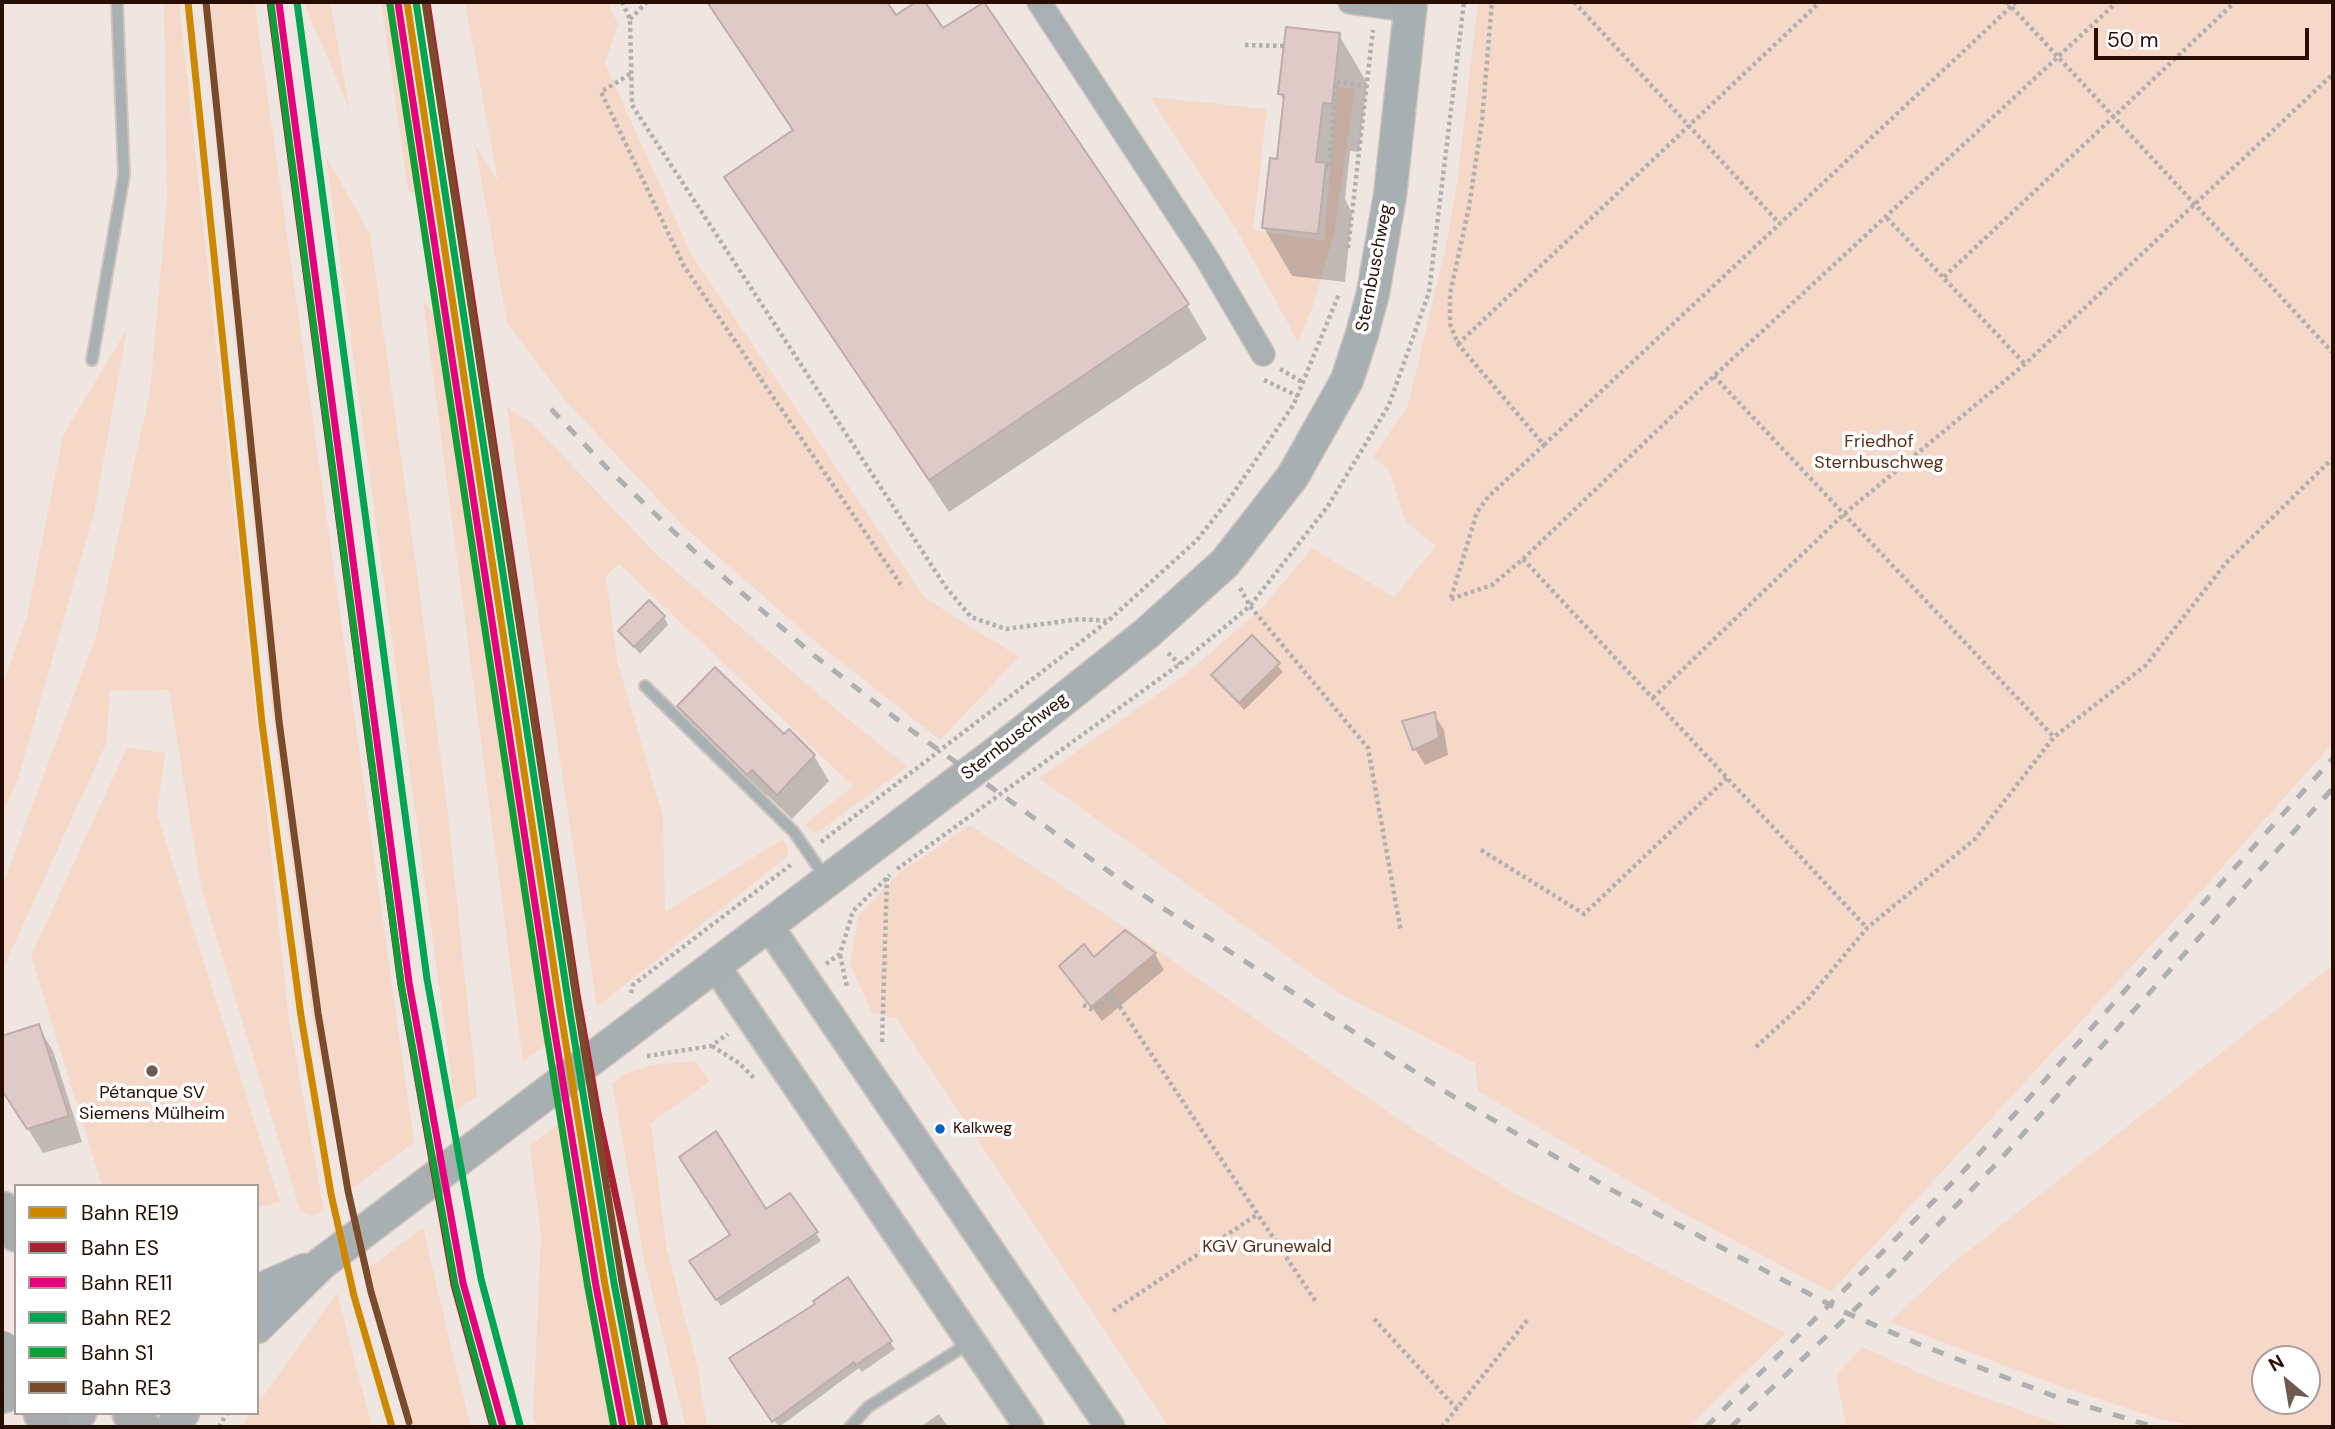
<!DOCTYPE html>
<html>
<head>
<meta charset="utf-8">
<style>
	body { margin:0 }
	#map { position:relative; width:2335px; height:1429px; overflow:hidden; background:#efe6e2; font-family:"DM Sans",sans-serif }
	canvas { display:block }
	.frame { position:absolute; inset:0; border:4px solid #280e02; pointer-events:none }
	.legend { position:absolute; left:14px; top:1184px; width:245px; height:231px; box-sizing:border-box; background:#fff; border:2px solid #a99f9a; margin:0; padding:9px 12px; list-style:none; font-size:21px; color:#280e02 }
	.legend li { display:flex; align-items:center; gap:14px; height:35px }
	.legend b { width:35px; border:2px solid #a99f9a }
	.north { position:absolute; left:2251px; top:1345px; width:70px; height:70px; box-sizing:border-box; background:#fff; border:2px solid #a99f9a; border-radius:50%; rotate:330deg; font-size:19px; font-weight:700; line-height:28px; text-align:center; color:#280e02 }
	.north::after { content:''; display:block; margin:auto; width:24px; height:32px; background:#6e5a50; clip-path:polygon(50% 0,100% 100%,50% 72%,0 100%) }
	.scale { position:absolute; left:2094px; top:28px; width:215px; height:32px; box-sizing:border-box; border:4px solid #280e02; border-top:0; padding-left:9px; font-size:21px; line-height:24px; white-space:nowrap; color:#280e02; -webkit-text-stroke:5px #fff; paint-order:stroke }
</style>
</head>
<body>
<div id="map">
<canvas width="2335" height="1429"></canvas>
<div class="frame"></div>
<ul class="legend">
<li><b style="height:9px;background:#ce8800"></b>Bahn RE19</li>
<li><b style="height:9px;background:#aa2135"></b>Bahn ES</li>
<li><b style="height:9px;background:#e5007d"></b>Bahn RE11</li>
<li><b style="height:9px;background:#00a651"></b>Bahn RE2</li>
<li><b style="height:9px;background:#109c37"></b>Bahn S1</li>
<li><b style="height:9px;background:#7a4b2a"></b>Bahn RE3</li>
</ul>
<div class="north">N</div>
<div class="scale">50 m</div>
</div>
<script>
const context = document.querySelector('canvas').getContext('2d');
context.lineJoin = 'round';
function paint(path, color) { context.fillStyle = color; context.fill(path, 'evenodd'); }
const toPath = rows => new Path2D(rows.map(r => 'M' + r).join(''));
function trace(path, color, width, dash) { context.strokeStyle = color; context.lineWidth = width; context.lineCap = dash ? 'butt' : 'round'; context.setLineDash(dash || []); context.stroke(path); }
function label(font, color, halo, rows, align = 'center') {
  context.font = font + ' "DM Sans",sans-serif'; context.lineWidth = 7; context.setLineDash([]); context.textBaseline = 'middle'; context.strokeStyle = halo; context.fillStyle = color; for (const [text, x, y, turn = 0] of rows) {
    context.save(); context.translate(x, y); context.rotate((+turn || 0) * Math.PI / 180); context.textAlign = isNaN(turn) ? turn : align; if (halo) context.strokeText(text, 0, 0); context.fillText(text, 0, 0); context.restore();
  }
}
paint(toPath([
	[164,2,179,2,289,1020,324,1210,312,1217,300,1210,201,887,169,690,110,691,106,744,2,971,2,886,96,636,150,392,167,198],
	[202,2,254,2,255,6,414,1142,346,1193,312,1014,273,718],
	[305,2,330,2,350,110,307,11],
	[381,2,397,2,431,210,408,189],
	[465,2,608,2,618,24,605,63,691,254,925,598,1019,657,940,740,817,643,683,526,562,397,507,322,475,145,498,182],
	[1478,2,2333,2,2333,743,2193,900,1831,1292,1677,1210,1478,1091,1475,1063,1337,992,1039,778,1185,675,1262,608,1312,548,1394,597,1436,546,1405,521,1389,470,1373,457,1408,405,1446,246,1457,184],
	[1337,87,1355,89,1334,234,1313,306,1298,342,1239,234,1150,97,1267,109,1253,230,1324,241],
	[326,156,370,234,417,573,448,814,477,1096,456,1111],
	[423,300,450,334,553,1039,523,1062],
	[127,329,94,514,17,782,2,814,2,685,27,617,63,435],
	[507,407,533,424,656,554,845,717,908,766,817,833,810,831,804,825,853,786,619,564,606,576,617,660,663,816,665,912,783,839,788,849,787,857,597,1007],
	[127,747,165,753,157,814,280,1202,257,1208,257,1186,102,1186,31,956],
	[970,825,1129,930,1417,1132,1513,1192,1786,1333,1688,1427,1169,1427,896,1018,872,1013,850,964,858,916,899,873],
	[2333,965,2333,1427,2200,1427,2156,1418,2056,1385,1890,1322,1949,1266],
	[2265,1359,2307,1359,2307,1401,2265,1401],
	[695,1061,710,1081,651,1123,666,1246,697,1364,707,1427,686,1427,645,1264,612,1083,624,1074,651,1065],
	[565,1119,598,1351,616,1427,536,1427,533,1416,541,1234,530,1146],
	[423,1227,453,1356,471,1427,413,1427,365,1271],
	[337,1293,372,1427,241,1427,251,1413,257,1413,257,1405],
	[1863,1347,1931,1378,2066,1427,1846,1427,1836,1375]
]), '#f6d8c9');
paint(toPath([
	[709,2,885,2,896,18,923,2,943,31,983,3,1187,305,1207,339,949,512,727,177,793,132],
	[1339,35,1367,83,1359,152,1350,151,1345,199,1352,213,1345,282,1292,276,1264,228,1278,161,1285,102,1280,94],
	[664,617,668,625,640,654,620,631],
	[1252,638,1283,672,1244,710,1214,675],
	[679,706,784,737,814,756,829,781,792,819,767,795,763,799,694,732],
	[1434,714,1444,730,1448,755,1425,765,1415,749],
	[1125,932,1155,954,1164,970,1102,1021,1061,966,1093,959],
	[38,1026,53,1051,82,1142,43,1153,4,1091,2,1076,2,1037],
	[790,1195,821,1241,721,1306,696,1270,732,1236],
	[890,1342,895,1349,862,1372,859,1368,779,1427,735,1366],
	[939,1414,948,1427,920,1427]
]), '#0003');
const building = toPath([
	[707,2,887,2,896,15,916,2,925,2,943,28,984,2,1189,304,929,480,724,177,793,130,707,2],
	[1286,27,1340,33,1332,104,1323,103,1316,162,1326,163,1318,234,1262,228,1270,158,1277,159,1284,95,1278,94,1286,27],
	[649,600,665,616,634,647,618,631,649,600],
	[1252,635,1280,663,1239,703,1211,675,1252,635],
	[715,667,784,734,789,729,815,755,777,795,752,770,747,775,677,706,715,667],
	[1435,712,1439,738,1413,750,1402,721,1435,712],
	[1125,930,1156,953,1091,1007,1059,966,1084,944,1094,957,1125,930],
	[39,1024,69,1116,27,1129,3,1092,2,1036,39,1024],
	[716,1131,766,1209,790,1193,818,1232,716,1300,689,1261,730,1235,679,1157,716,1131],
	[848,1277,892,1341,856,1365,854,1362,772,1422,729,1358,815,1304,813,1301,848,1277]
]);
paint(building, '#decac6');
trace(building, '#bfaca9', 2);
const service = toPath([
	[92,360,124,175,117,2],
	[645,686,794,832,825,877],
	[850,1427,868,1407,971,1342]
]);
const minor = toPath([
	[1039,2,1206,257,1263,354],
	[1350,2,1410,10]
]);
const tertiary = toPath([
	[768,925,1110,1427],
	[715,965,1029,1427]
]);
const secondary = toPath([
	[257,1291,305,1270],
	[257,1327,322,1263,1000,750,1146,634,1225,563,1293,476,1347,380,1362,334,1373,293,1390,195,1411,2],
	[2,1397,16,1392],
	[66,1427,80,1413],
	[172,1427,183,1413]
]);
const motorway = toPath([
	[2,1211,16,1232],
	[43,1413,52,1427],
	[132,1413,141,1427]
]);
trace(service, '#cec4bf', 14);
trace(minor, '#cec4bf', 26);
trace(tertiary, '#cec4bf', 32);
trace(secondary, '#cec4bf', 35);
trace(motorway, '#cec4bf', 42);
trace(toPath([
	[622,2,630,19,632,105,945,586,971,617,1006,629,1080,619,1109,621],
	[1574,2,1780,224],
	[2007,2,2333,353],
	[630,19,647,2],
	[1245,45,1284,46],
	[630,74,601,92,684,266,903,588],
	[1325,167,1329,168,1336,82,1367,86],
	[1887,218,2025,364],
	[1348,248,1373,30],
	[1944,277,2235,2],
	[1458,344,1820,2],
	[1280,369,1304,383],
	[1714,376,2054,737],
	[1264,380,1298,396],
	[1544,445,2016,2],
	[1523,559,1867,928],
	[1240,588,1250,606,1368,748,1401,932],
	[1451,598,1477,512,1488,497,1544,445,1458,344,1450,324,1450,294,1469,207,1482,120,1492,2],
	[1451,599,1492,585,1523,559,1714,376,2117,2],
	[1168,653,1180,664],
	[1653,698,1844,514,2025,364,2333,74],
	[821,842,1108,621,1196,541,1228,501,1294,404,1339,294],
	[1481,850,1584,914,1727,778],
	[897,869,1180,664,1250,606,1328,506,1389,405,1429,292,1464,2],
	[840,955,847,987],
	[826,964,840,954,853,911,890,875],
	[631,993,633,985,792,864],
	[1083,1005,1093,1010,1112,995,1316,1302],
	[882,1042,887,876],
	[712,1046,739,1063,755,1079],
	[1756,1047,1808,999,1867,928,1975,839,2054,737,2146,665,2226,563,2333,458],
	[647,1056,711,1046,728,1034],
	[1113,1311,1258,1214],
	[1374,1319,1457,1409],
	[219,1427,227,1413],
	[1442,1427,1529,1318]
]), '#afafae', 4.5, [3.5, 3.5]);
trace(service, '#a9b0b2', 10);
trace(minor, '#a9b0b2', 23);
trace(tertiary, '#a9b0b2', 28);
trace(secondary, '#a8afb1', 32);
trace(motorway, '#a9acad', 38);
trace(toPath([
	[551,409,606,467,696,553,811,653,911,730,1129,886,1446,1092,1610,1189,1842,1311,1921,1345,2051,1395,2154,1427],
	[1706,1427,1961,1174,2333,758],
	[1731,1427,1874,1291,1998,1162,2333,788]
]), '#b0afaf', 5, [12, 12]);
const motorwayBridge = toPath([
	[2,1350,16,1372]
]);
trace(motorwayBridge, '#cec4bf', 42, []);
trace(motorwayBridge, '#a9acad', 38);
trace(toPath([
	[188,2,262,723,301,1016,331,1194,354,1296,392,1427],
	[407,2,560,1008,605,1285,632,1427]
]), '#ce8800', 7);
trace(toPath([
	[270,2,401,985,454,1285,493,1427],
	[427,2,577,994,598,1113,665,1427]
]), '#aa2135', 7);
trace(toPath([
	[279,3,409,982,463,1283,503,1427],
	[398,3,551,1009,596,1286,623,1427]
]), '#e5007d', 7);
trace(toPath([
	[297,2,427,979,481,1279,520,1425],
	[416,2,569,1007,614,1283,641,1425]
]), '#00a651', 7);
trace(toPath([
	[271,4,401,983,455,1284,494,1427],
	[390,5,543,1011,588,1288,614,1427]
]), '#109c37', 7);
trace(toPath([
	[206,2,279,721,318,1013,348,1191,371,1292,409,1422],
	[425,2,577,1005,622,1282,649,1424]
]), '#7a4b2a', 7);
for (const [x, y, r, color] of [
	[152,1071,7,"#6e5a50"],
	[940,1129,6,"#0065bd"]
]) { const dot = new Path2D(); dot.arc(x, y, r, 0, 2 * Math.PI); context.fillStyle = color; context.fill(dot); trace(dot, '#fff', 2.5); }
label('16px', '#280e02', '#fff', [
	["Kalkweg",953,1129]
], 'left');
label('18px', '#280e02', '#fff', [
	["Sternbuschweg",1375,268,-79],
	["Sternbuschweg",1015,737,-38]
]);
label('18px', '#5c2e15', '#fff', [
	["Friedhof",1879,442],
	["Sternbuschweg",1879,463],
	["KGV Grunewald",1267,1247]
]);
label('18px', '#280e02', '#fff', [
	["Pétanque SV",152,1093],
	["Siemens Mülheim",152,1114]
]);
</script>
</body>
</html>
